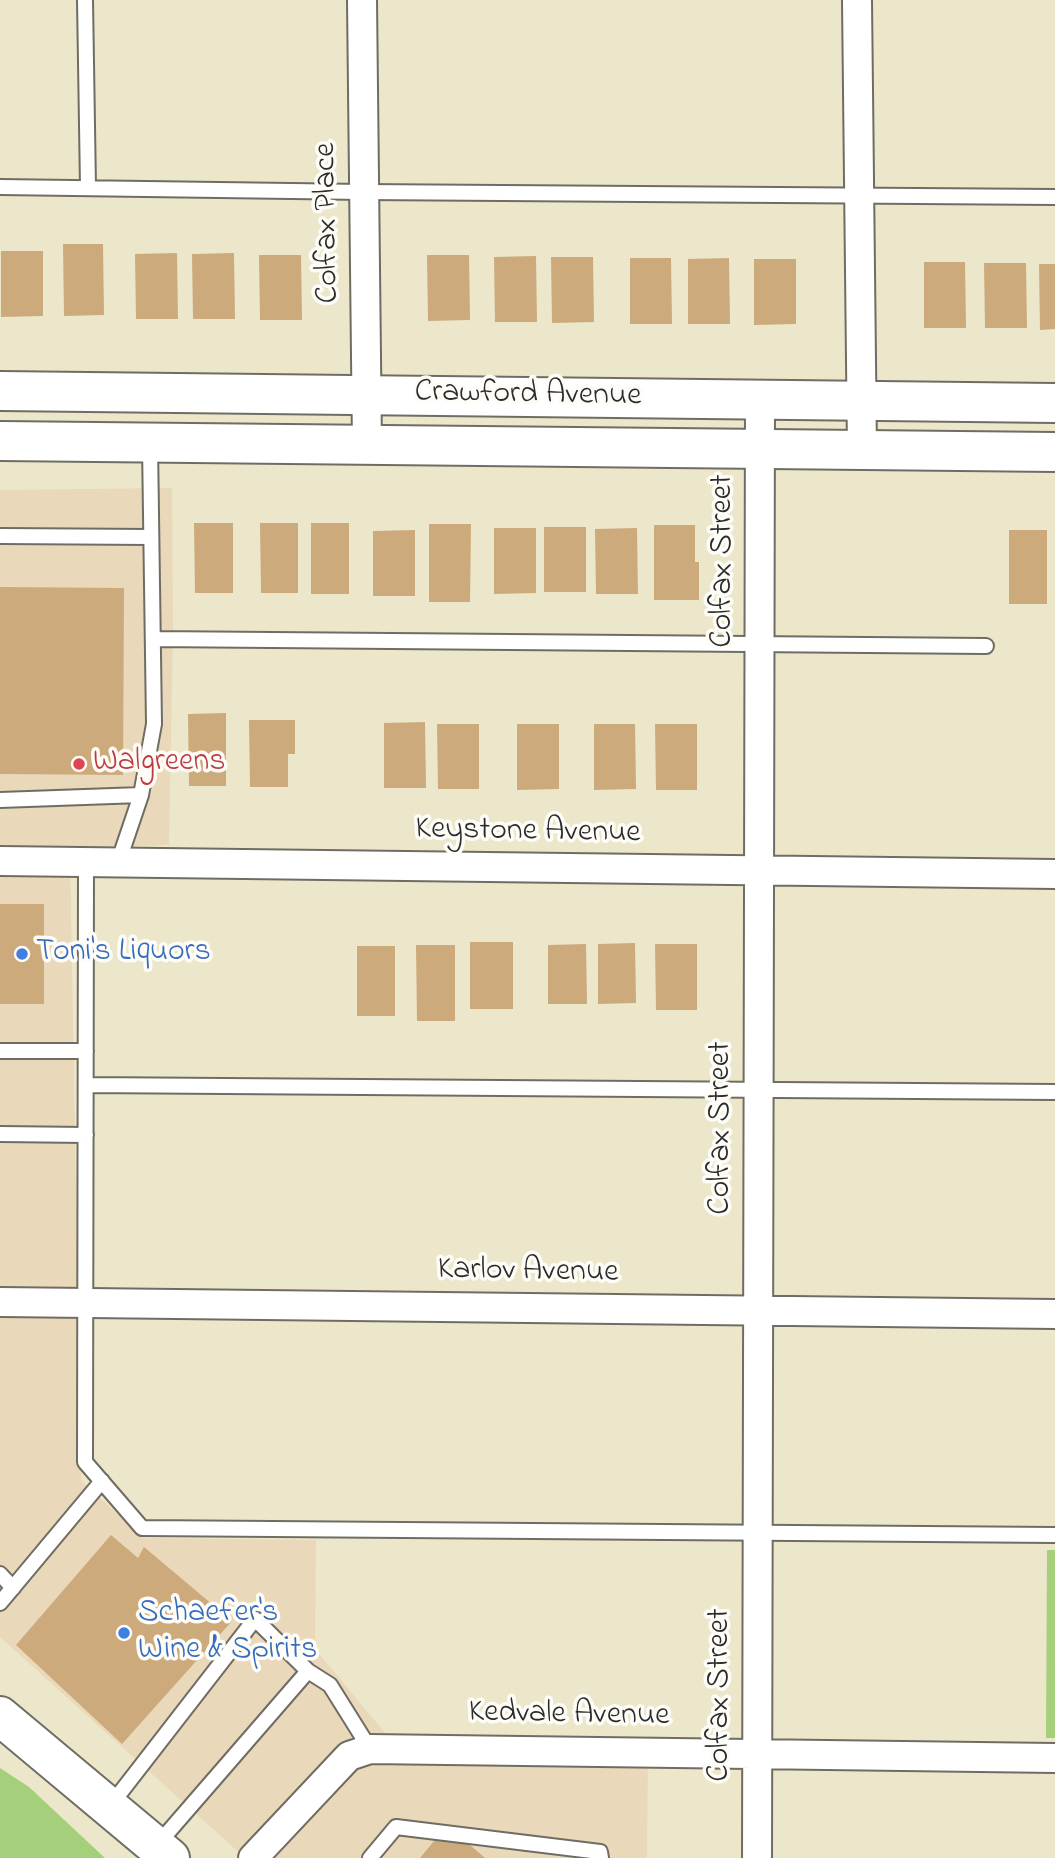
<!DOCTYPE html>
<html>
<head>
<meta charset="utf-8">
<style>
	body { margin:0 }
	canvas { display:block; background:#ece7ca }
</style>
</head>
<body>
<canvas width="1055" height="1858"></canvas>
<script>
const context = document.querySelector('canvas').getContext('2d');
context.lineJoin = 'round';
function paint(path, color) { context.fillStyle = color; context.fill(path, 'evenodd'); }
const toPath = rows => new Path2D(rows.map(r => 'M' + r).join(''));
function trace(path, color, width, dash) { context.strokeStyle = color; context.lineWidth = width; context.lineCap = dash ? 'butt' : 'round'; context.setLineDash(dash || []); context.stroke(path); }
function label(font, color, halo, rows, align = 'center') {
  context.font = font + ' "Indie Flower",sans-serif'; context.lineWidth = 7; context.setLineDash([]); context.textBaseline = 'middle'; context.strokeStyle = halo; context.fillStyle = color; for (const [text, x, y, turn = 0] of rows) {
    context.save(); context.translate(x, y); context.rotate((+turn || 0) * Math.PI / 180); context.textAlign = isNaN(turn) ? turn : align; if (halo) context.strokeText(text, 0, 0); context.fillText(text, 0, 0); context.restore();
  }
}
paint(toPath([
	[172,488,173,634,169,845,70,848,81,1480,143,1538,316,1540,315,1649,402,1753,648,1755,647,1858,245,1858,0,1637,0,490]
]), '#ead8ba');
paint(toPath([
	[1047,1550,1055,1550,1055,1738,1046,1738],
	[0,1768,29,1787,105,1858,0,1858]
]), '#a5cf7a');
paint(toPath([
	[63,244,103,244,104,315,64,316],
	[1,251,43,251,43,316,1,317],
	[177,253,178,319,136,319,135,254],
	[234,253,235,319,193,319,192,254],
	[259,255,301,255,302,320,260,320],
	[427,255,469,255,470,320,428,321],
	[536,256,537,322,495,322,494,257],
	[551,257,593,257,594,322,552,323],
	[630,258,671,258,672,324,630,324],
	[729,258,730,324,688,324,688,259],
	[754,259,796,259,796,324,754,325],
	[924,262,965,262,966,328,924,328],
	[984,263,1026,263,1027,328,985,328],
	[1039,264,1055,264,1055,329,1040,330],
	[194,523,233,523,233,593,195,593],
	[260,523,298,523,298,593,261,593],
	[311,523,349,523,349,594,311,594],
	[429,524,471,524,470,602,429,602],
	[654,525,695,525,695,562,699,562,699,600,654,600],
	[544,527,586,527,586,592,544,592],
	[494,528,536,528,536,593,494,594],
	[637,528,638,594,596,594,595,529],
	[415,530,415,596,373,596,373,531],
	[1009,530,1047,530,1047,604,1009,604],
	[0,587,124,588,123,775,0,774],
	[226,713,226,786,189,786,188,714],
	[249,720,295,720,295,754,288,754,288,787,250,787],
	[425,722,426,788,384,788,384,723],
	[437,724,479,724,479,789,438,789],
	[517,724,559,724,559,789,517,790],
	[594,724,635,724,636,789,594,790],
	[655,724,697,724,697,790,656,790],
	[0,904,44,904,44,1004,0,1004],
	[470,942,513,942,513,1009,470,1009],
	[635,943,636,1003,598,1004,598,944],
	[586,944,587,1004,548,1004,548,945],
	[655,944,697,944,697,1010,656,1010],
	[416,945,455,945,455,1021,417,1021],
	[357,946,395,946,395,1016,357,1016],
	[111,1535,138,1558,144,1547,232,1621,122,1744,16,1645],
	[463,1839,485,1858,420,1858,434,1841]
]), '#ccaa7b');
const lane = toPath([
	[85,0,88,187],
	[0,187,364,192,1055,197],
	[0,536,151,537],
	[153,639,986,646],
	[0,800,141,795],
	[86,862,85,1462,142,1528,1055,1535],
	[118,863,141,795,154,724,150,444],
	[0,1051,86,1051],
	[86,1085,1055,1092],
	[0,1134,86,1135],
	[0,1574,13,1588],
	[0,1603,102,1481],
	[110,1806,255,1619,308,1671,330,1685,370,1749],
	[157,1845,308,1671],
	[370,1858,396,1827,600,1852,601,1858]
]);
const street = toPath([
	[362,0,367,445],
	[857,0,862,450],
	[0,861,1055,874],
	[0,1302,1055,1314],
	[253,1858,349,1756,370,1749,1055,1758],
	[757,1858,760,399]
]);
const secondary = toPath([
	[0,391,1055,403],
	[0,441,1055,452],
	[0,1716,170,1858]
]);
trace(lane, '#6f6d63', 18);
trace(street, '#6f6d63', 32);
trace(secondary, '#6f6d63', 42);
trace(lane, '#fff', 14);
trace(street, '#fff', 28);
trace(secondary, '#fff', 38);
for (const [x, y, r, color] of [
	[79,764,7,"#e0444e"],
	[22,954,7,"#3f7fe0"],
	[124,1633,7,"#3f7fe0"]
]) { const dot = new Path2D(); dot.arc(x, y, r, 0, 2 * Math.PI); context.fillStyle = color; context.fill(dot); trace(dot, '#fdfcf7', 2.5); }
label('32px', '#2b2b2b', '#fdfcf7', [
	["Colfax Place",329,223,-91],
	["Crawford Avenue",528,396,1],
	["Colfax Street",725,561,-90],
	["Keystone Avenue",528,833,1],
	["Colfax Street",723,1128,-90],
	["Karlov Avenue",528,1273,1],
	["Colfax Street",722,1695,-90],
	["Kedvale Avenue",569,1716,1]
]);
label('32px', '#be3a42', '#fdfcf7', [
	["Walgreens",93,764]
], 'left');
label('32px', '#366cbe', '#fdfcf7', [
	["Toni's Liquors",36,954],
	["Schaefer's",138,1615],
	["Wine & Spirits",138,1652]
], 'left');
</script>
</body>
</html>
